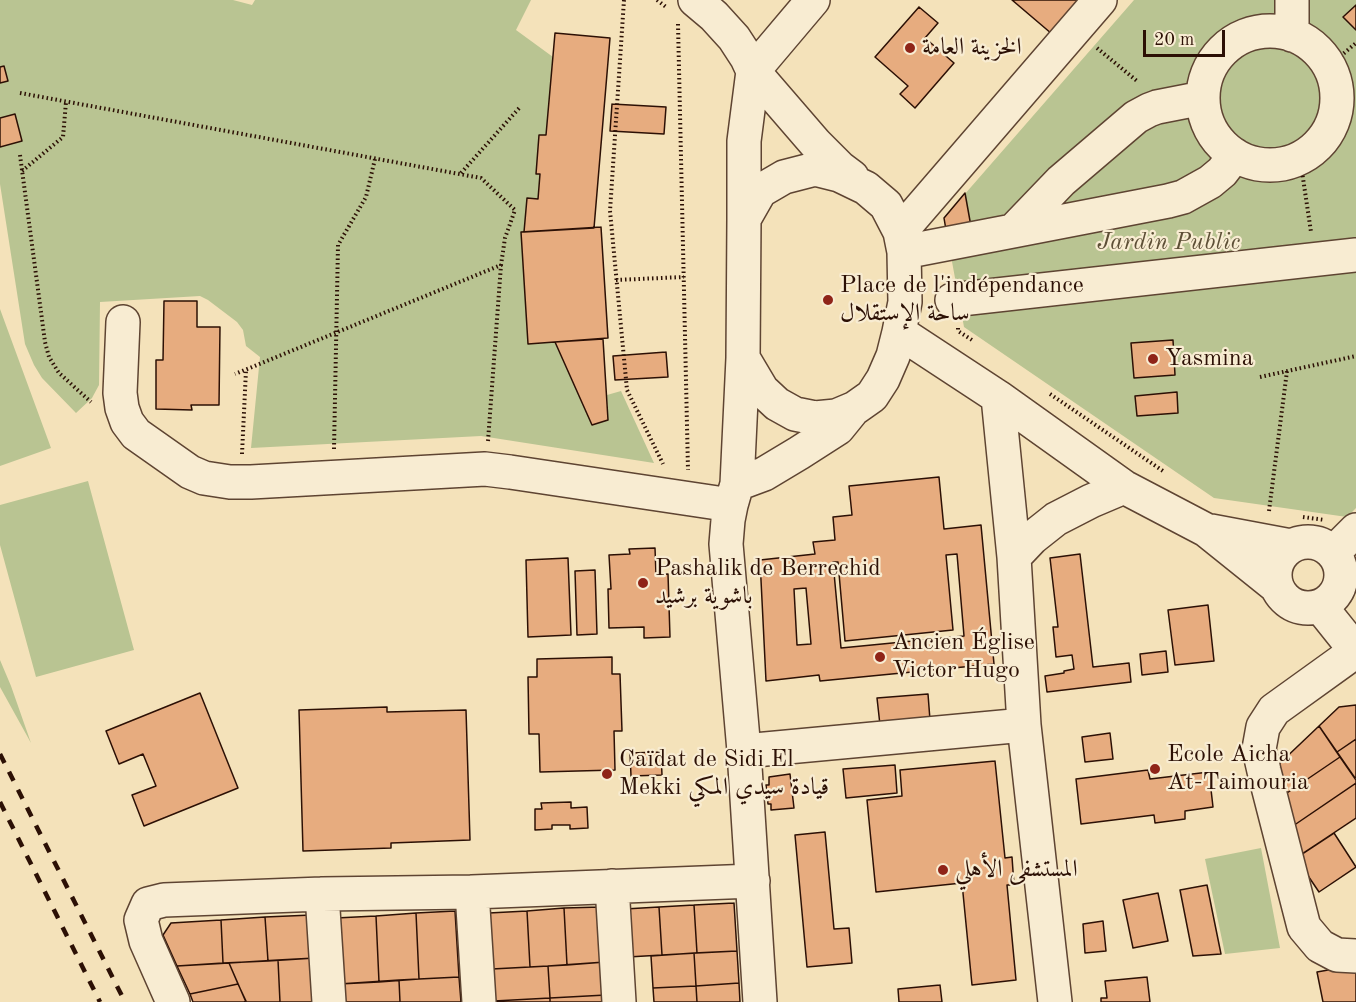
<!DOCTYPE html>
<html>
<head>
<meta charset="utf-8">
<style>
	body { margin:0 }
	#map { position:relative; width:1356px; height:1002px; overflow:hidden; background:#f4e2ba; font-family:"Old Standard TT",serif }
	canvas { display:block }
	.scale { position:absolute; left:1143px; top:30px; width:82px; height:27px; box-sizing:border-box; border:3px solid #2c1005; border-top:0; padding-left:8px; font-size:18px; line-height:21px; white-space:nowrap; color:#2c1005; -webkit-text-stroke:4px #f8ecd2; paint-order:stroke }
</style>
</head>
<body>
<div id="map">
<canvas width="1356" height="1002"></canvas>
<div class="scale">20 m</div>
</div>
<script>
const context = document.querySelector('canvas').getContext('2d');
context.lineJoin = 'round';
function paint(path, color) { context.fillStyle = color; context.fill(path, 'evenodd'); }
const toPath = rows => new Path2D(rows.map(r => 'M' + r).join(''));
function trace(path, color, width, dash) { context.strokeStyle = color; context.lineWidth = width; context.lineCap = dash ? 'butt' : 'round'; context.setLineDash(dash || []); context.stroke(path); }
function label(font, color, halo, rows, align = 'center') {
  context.font = font + ' "Old Standard TT",Amiri,serif'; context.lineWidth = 4.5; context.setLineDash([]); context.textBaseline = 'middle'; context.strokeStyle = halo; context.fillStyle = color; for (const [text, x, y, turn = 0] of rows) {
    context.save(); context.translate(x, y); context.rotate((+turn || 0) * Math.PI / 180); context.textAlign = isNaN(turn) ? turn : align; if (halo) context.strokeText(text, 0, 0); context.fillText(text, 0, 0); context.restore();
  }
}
paint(toPath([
	[0,0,233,0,252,5,255,0,531,0,516,30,553,57,546,135,539,135,536,174,540,174,538,199,527,198,524,232,521,233,528,344,555,342,592,425,608,419,607,395,621,391,654,463,481,436,251,448,260,357,246,346,243,330,237,322,208,300,200,296,100,302,99,385,92,398,76,413,42,378,34,365,25,344,0,184],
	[1134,0,1356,0,1356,508,1347,517,1214,498,964,327,944,218],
	[0,309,51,448,0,466],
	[88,481,134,650,36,677,0,545,0,505],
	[0,660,11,686,31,743,0,687],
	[1261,848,1280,948,1225,954,1205,859]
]), '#b9c492');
const building = toPath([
	[1012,0,1081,0,1052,34,1012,0],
	[1356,5,1356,30,1343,17,1356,5],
	[919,7,938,23,925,38,954,63,915,108,900,94,908,86,875,57,919,7],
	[555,33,610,38,594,228,524,232,527,198,538,199,540,174,536,174,539,135,546,135,555,33],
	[4,66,8,81,0,83,0,67,4,66],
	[612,104,666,107,664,134,610,131,612,104],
	[15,114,22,141,0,147,0,118,15,114],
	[965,193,972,232,947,236,944,218,965,193],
	[601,227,608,338,528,344,521,232,601,227],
	[164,301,197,301,197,327,220,327,219,405,191,405,192,410,156,409,156,360,163,360,164,301],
	[603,339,608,420,592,425,555,342,603,339],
	[1173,340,1175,375,1134,378,1131,343,1173,340],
	[666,352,668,377,615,380,613,356,666,352],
	[1177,392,1178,413,1137,416,1135,396,1177,392],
	[939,477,944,529,981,525,994,664,820,681,819,675,766,681,760,560,815,554,813,542,835,540,833,517,852,515,849,486,939,477],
	[957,554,964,636,841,648,833,562,838,562,845,641,953,630,946,555,957,554],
	[806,588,811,644,797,645,794,589,806,588],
	[655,548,656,575,668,574,670,637,644,638,644,627,609,628,608,589,611,589,609,555,630,554,629,549,655,548],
	[1080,554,1093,667,1129,663,1131,682,1047,692,1045,676,1064,673,1064,671,1074,669,1072,655,1056,657,1053,627,1058,627,1050,558,1080,554],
	[568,558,571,635,528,637,526,560,568,558],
	[595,570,597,634,577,635,575,571,595,570],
	[1208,605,1214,661,1175,665,1168,610,1208,605],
	[1166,651,1168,672,1142,675,1140,654,1166,651],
	[612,657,612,674,620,674,622,731,614,731,615,770,540,772,539,734,529,734,528,677,537,677,537,659,612,657],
	[200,693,238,788,144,826,132,795,156,786,143,754,119,764,106,731,200,693],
	[928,694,930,720,880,725,877,698,928,694],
	[1356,705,1356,739,1337,752,1319,726,1339,707,1356,705],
	[387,707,387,712,466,710,470,840,391,843,391,848,303,851,299,710,387,707],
	[1319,726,1340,757,1284,795,1278,765,1319,726],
	[1110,733,1113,759,1085,762,1082,737,1110,733],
	[1356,739,1356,777,1355,778,1337,752,1356,739],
	[661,752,662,775,631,776,630,753,661,752],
	[1340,757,1356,780,1356,783,1290,828,1284,795,1340,757],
	[995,761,1005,858,1012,857,1014,885,1007,885,1016,980,972,985,962,883,876,892,867,800,902,796,900,770,995,761],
	[895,765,897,793,846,798,843,769,895,765],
	[1148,770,1150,779,1209,772,1213,807,1185,811,1185,819,1155,823,1154,815,1081,824,1076,779,1148,770],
	[790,774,794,808,771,810,771,804,768,804,766,785,769,785,769,777,790,774],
	[1356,783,1356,818,1296,858,1290,828,1356,783],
	[571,802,571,808,587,807,588,828,570,829,570,825,552,825,552,829,535,830,535,809,542,809,541,803,571,802],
	[825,832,834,929,849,928,852,963,807,967,795,835,825,832],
	[1334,833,1356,867,1319,892,1296,858,1334,833],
	[1207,885,1221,954,1193,956,1180,890,1207,885],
	[1158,893,1168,941,1133,948,1123,900,1158,893],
	[734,903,737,951,697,953,694,905,734,903],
	[694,905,697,953,662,955,659,907,694,905],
	[601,907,605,962,567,965,564,908,601,907],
	[659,907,662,955,628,957,625,909,659,907],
	[564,908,567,965,530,967,527,911,564,908],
	[455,911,459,977,419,979,416,913,455,911],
	[527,911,530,967,492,969,489,913,527,911],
	[416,913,419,979,379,982,376,916,416,913],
	[312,915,315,958,268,961,265,917,312,915],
	[376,916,379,982,339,984,336,918,376,916],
	[265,917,268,961,223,963,221,920,265,917],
	[221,920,223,963,177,966,163,935,171,923,221,920],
	[1103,921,1106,951,1085,953,1083,924,1103,921],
	[737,951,739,983,696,986,694,953,737,951],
	[694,953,696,986,653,988,651,956,694,953],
	[315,958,318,1002,280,1002,278,960,315,958],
	[278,960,280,1002,246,1002,229,963,278,960],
	[605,962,606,995,550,998,548,966,605,962],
	[229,963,238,984,190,994,177,966,229,963],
	[1356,965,1356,1002,1323,1002,1317,972,1356,965],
	[548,966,550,998,494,1001,492,969,548,966],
	[459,977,461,1002,400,1002,399,980,459,977],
	[1147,977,1150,1002,1101,1002,1101,998,1107,998,1105,981,1147,977],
	[399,980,400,1002,340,1002,339,984,399,980],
	[739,983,740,1002,697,1002,696,986,739,983],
	[238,984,246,1001,244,1002,193,1002,190,994,238,984],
	[940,985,942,1002,899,1002,898,989,940,985],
	[696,986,697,1002,654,1002,653,988,696,986],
	[606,995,607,1002,550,1002,550,998,606,995],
	[550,998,550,1002,494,1002,494,1001,550,998]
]);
paint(building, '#e7ac7f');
trace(building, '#2c1005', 1.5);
const minor = toPath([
	[695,0,714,16,734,38,747,58,753,71,816,144,840,168,852,177],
	[1292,0,1292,35],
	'1203 98a67 67 0 1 1 134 0a67 67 0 1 1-134 0Z',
	[744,219,744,141,753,71,813,0],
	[1013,231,1061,181,1136,117,1149,110,1157,107,1203,98],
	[900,232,1100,0],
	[904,252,1168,201,1183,197,1210,182,1222,172,1235,155],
	[952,300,1356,255],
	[123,322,120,393,122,408,127,422,136,434,190,472,204,478,230,482,251,482,485,469,510,472,731,505],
	[899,332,998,397,1124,487,1206,530,1277,587],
	[743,358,762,390,777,404,795,414,815,418,836,416,855,408,872,396,883,379,893,356,899,332,905,302,904,252,900,232,886,205,866,188,839,175,815,169,784,177,760,191,744,219,743,358,737,484,731,505,728,520,726,544,744,751,760,1002],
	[998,397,1014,557,1024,725,1055,1002],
	[737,484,764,474,799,453,838,428,851,412],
	[1211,531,1291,546],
	'1275 575a33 33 0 1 1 66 0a33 33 0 1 1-66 0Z',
	[1333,553,1356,530],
	[1014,557,1032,538,1056,519,1091,501,1124,487],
	[1320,606,1356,651,1274,710,1263,727,1259,749,1264,771,1304,927,1320,946,1337,955,1356,956],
	[744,751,1024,725],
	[612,886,619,1002],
	[472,892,479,1002],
	[322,894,329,1002],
	[173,1002,146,941,141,920,148,904,164,900,322,894,472,892,753,881]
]);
trace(minor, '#5e4432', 36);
trace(toPath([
	[624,0,610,211,627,390,663,464],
	[657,0,666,7],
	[678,24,688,470],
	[1097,48,1137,81],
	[1330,65,1356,43],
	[20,93,481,178,515,210,505,238,501,265,235,374],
	[20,155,45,342,49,357,59,373,91,402],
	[1300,158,1311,232],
	[22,171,63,137,66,102],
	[461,173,521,106],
	[616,280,684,277],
	[958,328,958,331,972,340],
	[1260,377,1356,356],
	[1050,394,1163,471],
	[488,441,501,265],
	[334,449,338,245,366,197,375,159],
	[242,454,246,370],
	[1269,511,1287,371],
	[1303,517,1325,520]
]), '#2c1005', 4, [1.5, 3]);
trace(minor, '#f8ecd2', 33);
trace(toPath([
	[0,754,125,1002],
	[0,802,100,1002]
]), '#2c1005', 4.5, [10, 10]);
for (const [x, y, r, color] of [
	[910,48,6,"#8f2418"],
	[828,300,6,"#8f2418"],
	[1153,359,6,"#8f2418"],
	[643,583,6,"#8f2418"],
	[880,657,6,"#8f2418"],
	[1155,769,6,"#8f2418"],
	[607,774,6,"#8f2418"],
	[943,870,6,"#8f2418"]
]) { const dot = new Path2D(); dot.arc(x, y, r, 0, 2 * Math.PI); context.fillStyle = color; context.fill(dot); trace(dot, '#f8ecd2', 2); }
label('24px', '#2c1005', '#f8ecd2', [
	["الخزينة العامة",922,48],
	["Place de l'indépendance",840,286],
	["ساحة الإستقلال",840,314],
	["Yasmina",1165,359],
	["Pashalik de Berrechid",655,569],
	["باشوية برشيد",655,597],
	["Ancien Église",892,643],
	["Victor Hugo",892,671],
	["Ecole Aicha",1167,755],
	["At-Taimouria",1167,783],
	["Caïdat de Sidi El",619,760],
	["Mekki قيادة سيدي المكي",619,788],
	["المستشفى الأهلي",955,870]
], 'left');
label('italic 24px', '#5d4f36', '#f8ecd2', [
	["Jardin Public",1169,243]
]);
</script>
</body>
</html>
